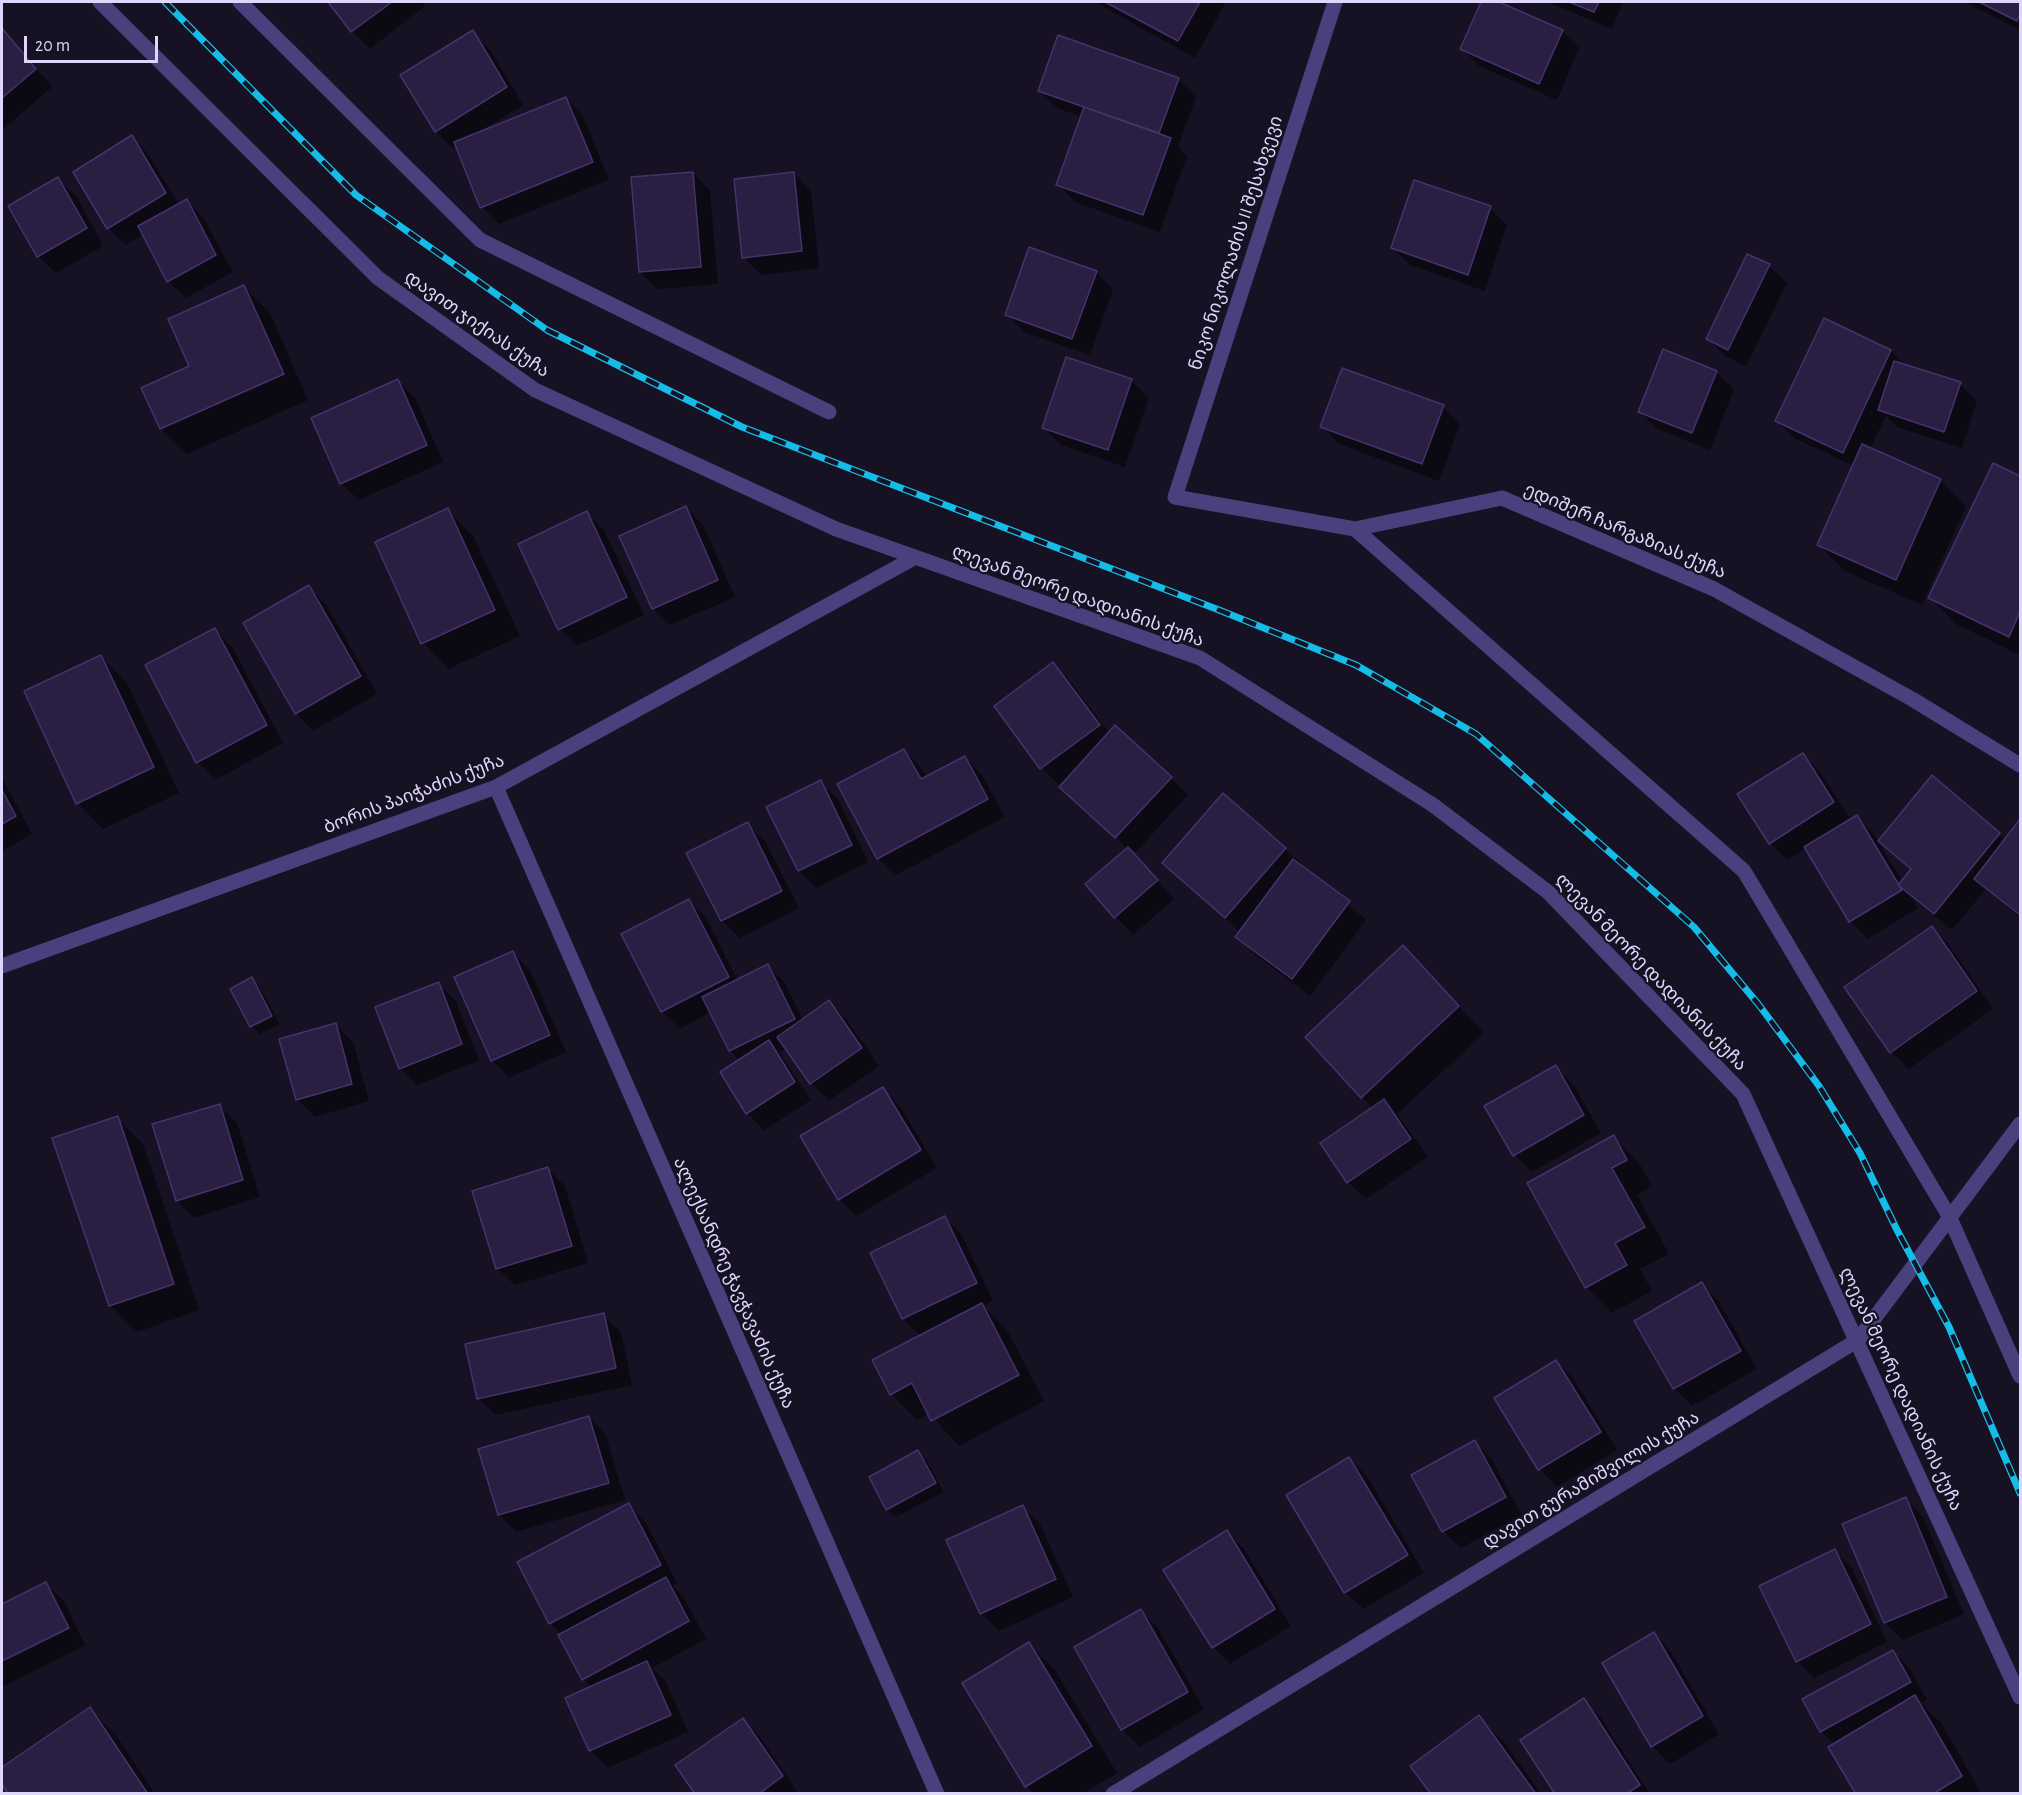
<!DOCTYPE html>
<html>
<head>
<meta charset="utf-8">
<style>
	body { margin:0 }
	#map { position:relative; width:2022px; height:1795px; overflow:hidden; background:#161123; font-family:"Alegreya Sans",sans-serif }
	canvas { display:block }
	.frame { position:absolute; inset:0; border:3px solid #dfd7fb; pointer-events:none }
	.scale { position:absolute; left:24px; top:36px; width:134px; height:27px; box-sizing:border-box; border:3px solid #dfd7fb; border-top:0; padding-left:8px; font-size:18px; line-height:21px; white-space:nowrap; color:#dfd7fb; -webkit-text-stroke:4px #161123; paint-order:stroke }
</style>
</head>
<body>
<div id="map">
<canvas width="2022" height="1795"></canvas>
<div class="frame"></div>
<div class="scale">20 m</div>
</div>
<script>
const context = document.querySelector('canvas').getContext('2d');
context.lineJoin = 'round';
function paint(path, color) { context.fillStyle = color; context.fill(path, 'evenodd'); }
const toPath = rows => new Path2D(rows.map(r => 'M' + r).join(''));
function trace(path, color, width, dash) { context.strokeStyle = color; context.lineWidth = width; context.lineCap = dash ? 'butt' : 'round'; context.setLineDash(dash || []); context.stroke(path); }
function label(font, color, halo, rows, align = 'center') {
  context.font = font + ' "Alegreya Sans","Noto Sans Georgian",sans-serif'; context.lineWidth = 4.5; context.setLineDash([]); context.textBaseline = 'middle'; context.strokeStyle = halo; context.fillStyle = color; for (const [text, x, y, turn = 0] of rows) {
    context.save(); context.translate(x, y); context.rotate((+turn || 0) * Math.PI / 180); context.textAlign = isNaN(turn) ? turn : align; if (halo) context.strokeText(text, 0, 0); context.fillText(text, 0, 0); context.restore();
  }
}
paint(toPath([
	[330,2,422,2,425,6,370,49,352,31],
	[1095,2,1226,2,1195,58],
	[1482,2,1495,2,1562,31,1579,48,1557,100,1479,66,1462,48],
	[1547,2,1623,2,1612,29],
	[1965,2,2020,2,2020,30],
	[2,27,52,87,2,130],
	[472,32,490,50,523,105,481,131,566,99,583,116,609,180,499,224,482,207,457,146,453,149,436,131],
	[1178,79,1196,97,1178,147,1187,156,1160,232,1075,202,1058,184,1082,117,1057,108,1040,91],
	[132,137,149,155,179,205,187,201,204,219,233,272,186,298,168,281,144,234,126,245,108,228],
	[693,173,710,191,718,284,658,289,640,272],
	[793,173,811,191,819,268,761,275,744,257],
	[58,179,76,196,103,246,56,273,38,256],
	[1490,208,1507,225,1485,291,1410,265,1392,247],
	[1748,256,1769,266,1787,283,1746,366,1725,356,1707,338],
	[1096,272,1113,290,1090,355,1024,332,1006,314],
	[244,287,270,313,308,400,187,454,161,428,191,367],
	[1825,320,1891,351,1905,366,1960,384,1977,401,1962,448,1897,427,1886,416,1870,449,1940,480,1966,506,1922,605,1845,571,1819,545,1854,466,1794,438,1777,421],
	[1716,372,1734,389,1710,450,1657,429,1639,411],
	[397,380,415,398,443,462,359,500,341,483],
	[1131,380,1149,398,1125,467,1061,445,1044,428],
	[1443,407,1460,424,1439,481,1339,444,1322,426],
	[1994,465,2020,478,2020,655,1956,624,1930,598],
	[686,508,703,525,735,597,670,625,653,608],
	[447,510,473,536,520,636,448,669,423,643],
	[587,513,604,530,644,615,577,646,560,629],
	[308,587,326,604,377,694,313,731,296,713],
	[215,630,232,647,283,743,215,780,198,762],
	[101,657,127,683,179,793,103,829,78,803],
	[1053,664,1070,681,1110,734,1171,778,1188,795,1134,854,1174,899,1133,935,1087,885,1128,849,1079,805,1067,779,1059,785,1042,768],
	[904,750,921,768,927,778,965,757,982,775,1005,817,896,875,878,858],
	[1803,755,1820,772,1851,820,1856,816,1874,834,1903,883,1912,871,1880,841,1932,778,2006,841,2020,821,2020,917,1986,889,1952,930,1912,898,1918,908,1868,939,1850,921,1807,848,1787,860,1770,843],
	[2,778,32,834,2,851],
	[820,782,838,799,868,862,817,888,799,871,768,808],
	[1223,795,1366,920,1310,996,1254,954,1237,936,1240,932,1164,863],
	[747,824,765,841,799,908,740,938,722,921,688,854],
	[688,901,706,918,738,981,768,966,785,983,803,1021,829,1002,847,1020,879,1066,829,1101,811,1083,787,1048,779,1052,811,1100,764,1130,747,1113,740,1060,730,1050,711,1012,680,1029,662,1011],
	[1932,928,1949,945,1993,1009,1909,1069,1891,1052],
	[1403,947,1484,1033,1397,1114,1428,1157,1366,1199,1348,1182,1373,1108,1362,1097],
	[513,953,530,970,566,1052,509,1078,492,1060],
	[252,979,260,988,280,1024,260,1034,251,1026],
	[438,984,456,1001,479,1061,417,1085,400,1068],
	[335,1025,353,1042,369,1101,315,1117,297,1099],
	[1555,1066,1573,1084,1601,1133,1532,1172,1515,1155],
	[883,1089,900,1106,937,1168,856,1216,839,1199],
	[219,1105,237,1123,260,1197,194,1218,177,1200],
	[117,1118,143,1144,199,1310,137,1332,111,1306,54,1139],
	[1613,1137,1639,1163,1652,1186,1637,1195,1669,1254,1640,1269,1652,1291,1612,1313,1586,1287],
	[548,1169,565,1186,588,1263,515,1285,497,1268],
	[945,1218,962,1235,993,1301,983,1306,1007,1330,1044,1401,959,1446,929,1413,917,1420,891,1394,921,1336,903,1319,872,1254],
	[1702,1284,1719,1302,1757,1369,1692,1406,1674,1388,1636,1322],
	[603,1315,621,1332,632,1385,496,1415,478,1398],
	[1556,1361,1574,1379,1617,1450,1557,1487,1540,1469,1496,1399],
	[589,1417,606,1435,625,1500,516,1532,499,1514],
	[1475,1442,1492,1460,1522,1515,1461,1548,1443,1531],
	[918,1452,926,1460,944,1492,896,1517,887,1509],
	[1349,1459,1367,1476,1424,1573,1363,1609,1345,1592],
	[1906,1499,1923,1517,1964,1614,1903,1640,1885,1623,1844,1525],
	[628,1505,646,1523,677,1583,672,1585,683,1596,706,1639,652,1668,665,1680,688,1732,608,1768,591,1751,567,1699,592,1688,583,1679,562,1635,550,1623],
	[1022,1507,1040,1524,1073,1597,999,1631,981,1613],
	[1226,1532,1244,1549,1291,1626,1230,1664,1213,1647],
	[1834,1551,1852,1568,1887,1642,1814,1678,1797,1661],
	[46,1584,64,1601,85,1645,2,1687,2,1606],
	[1141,1611,1158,1628,1204,1709,1140,1747,1122,1729,1076,1648],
	[1654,1634,1671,1652,1719,1734,1670,1764,1652,1746,1604,1664],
	[1029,1644,1055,1670,1117,1773,1083,1794,1034,1794,1027,1786],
	[1893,1651,1910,1669,1927,1700,1921,1703,1941,1723,1982,1794,1858,1794,1835,1745,1821,1731],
	[1583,1700,1601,1718,1650,1794,1557,1794],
	[90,1709,116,1735,155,1794,10,1794,2,1781,2,1769],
	[1479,1717,1505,1743,1541,1794,1433,1794],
	[743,1720,760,1737,799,1794,697,1794]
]), '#0007');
const building = toPath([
	[328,2,392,2,351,32,328,2],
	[1105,2,1200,2,1178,41,1105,2],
	[1481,2,1499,2,1563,30,1539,84,1460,49,1481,2],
	[1569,2,1599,2,1594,12,1569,2],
	[1979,2,2020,2,2020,14,2017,21,1979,2],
	[2,28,36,69,2,98,2,28],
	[473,30,507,87,435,132,400,75,473,30],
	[1058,35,1179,78,1159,133,1038,91,1058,35],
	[566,97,593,162,480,208,454,142,566,97],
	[1084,107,1171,138,1143,215,1056,185,1084,107],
	[132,135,166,193,107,229,73,172,132,135],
	[693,172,701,267,639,272,631,177,693,172],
	[794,172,802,251,742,258,734,179,794,172],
	[58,177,87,228,37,257,8,206,58,177],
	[1414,180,1491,206,1468,275,1391,248,1414,180],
	[187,199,216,255,167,282,138,226,187,199],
	[1029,247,1097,271,1072,339,1005,315,1029,247],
	[1747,254,1770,264,1728,350,1706,339,1747,254],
	[244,285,284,374,160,429,141,388,189,366,168,319,244,285],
	[1824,318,1891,350,1843,453,1775,421,1824,318],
	[1663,349,1717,371,1692,433,1638,412,1663,349],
	[1066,357,1132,379,1108,450,1042,428,1066,357],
	[1894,361,1961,382,1944,432,1878,410,1894,361],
	[1342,368,1444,405,1422,464,1320,427,1342,368],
	[398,379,427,445,340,484,311,418,398,379],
	[1862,444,1941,479,1896,580,1817,545,1862,444],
	[1993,463,2020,476,2020,612,2009,637,1928,598,1993,463],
	[686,506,718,580,652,609,619,536,686,506],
	[448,508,495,610,421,644,375,542,448,508],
	[587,511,627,597,558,630,518,544,587,511],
	[309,585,361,676,295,714,243,623,309,585],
	[215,628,267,725,196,763,145,665,215,628],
	[101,655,154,767,76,804,24,691,101,655],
	[1053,662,1100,725,1040,769,994,706,1053,662],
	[1115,725,1172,777,1115,838,1059,787,1115,725],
	[904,749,921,779,965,756,988,799,877,859,837,784,904,749],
	[1803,753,1834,802,1769,844,1737,794,1803,753],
	[1932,775,2000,833,1934,914,1898,885,1911,869,1878,841,1932,775],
	[821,780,852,845,798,871,766,807,821,780],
	[2,790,16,816,2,824,2,790],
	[1223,793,1286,848,1225,918,1162,863,1223,793],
	[1857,815,1902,890,1849,922,1804,847,1857,815],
	[2020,819,2020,915,1974,879,2020,819],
	[748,822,782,891,721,921,686,853,748,822],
	[1128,847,1158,880,1114,918,1085,884,1128,847],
	[1293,859,1350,901,1292,979,1235,937,1293,859],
	[689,899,729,977,661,1012,621,934,689,899],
	[1932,926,1977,991,1890,1053,1844,987,1932,926],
	[1403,945,1459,1006,1361,1098,1305,1037,1403,945],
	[513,951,550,1035,491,1061,454,977,513,951],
	[768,964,795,1019,729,1051,702,997,768,964],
	[252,977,272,1016,250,1027,230,989,252,977],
	[439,982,462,1044,399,1069,375,1007,439,982],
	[829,1000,862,1048,810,1084,777,1037,829,1000],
	[336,1023,352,1084,296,1100,279,1039,336,1023],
	[769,1040,795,1082,746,1114,720,1072,769,1040],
	[1556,1065,1584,1115,1513,1156,1484,1106,1556,1065],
	[883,1087,921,1150,838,1200,800,1136,883,1087],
	[1384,1099,1411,1139,1347,1183,1320,1143,1384,1099],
	[220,1104,243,1180,176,1201,152,1124,220,1104],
	[118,1116,174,1284,109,1306,52,1138,118,1116],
	[1614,1135,1627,1160,1612,1168,1645,1227,1615,1243,1627,1265,1585,1288,1527,1183,1614,1135],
	[548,1167,572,1246,496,1269,472,1191,548,1167],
	[945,1216,977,1283,902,1319,870,1253,945,1216],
	[1702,1282,1741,1351,1673,1389,1634,1321,1702,1282],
	[982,1303,1019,1375,931,1421,912,1383,890,1395,872,1360,982,1303],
	[604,1313,616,1368,477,1399,465,1344,604,1313],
	[1556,1360,1601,1432,1538,1470,1494,1398,1556,1360],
	[589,1416,609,1483,498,1515,478,1449,589,1416],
	[1475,1440,1506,1497,1442,1532,1411,1475,1475,1440],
	[918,1450,936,1483,886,1510,869,1477,918,1450],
	[1349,1457,1408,1555,1344,1593,1286,1495,1349,1457],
	[1906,1497,1947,1597,1884,1623,1842,1524,1906,1497],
	[629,1503,661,1565,549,1624,517,1562,629,1503],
	[1023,1505,1056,1579,980,1614,946,1540,1023,1505],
	[1227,1530,1275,1609,1212,1648,1163,1570,1227,1530],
	[1835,1549,1871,1624,1796,1662,1759,1586,1835,1549],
	[666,1577,689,1621,582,1680,558,1635,666,1577],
	[46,1582,69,1628,2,1661,2,1604,46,1582],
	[1141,1609,1188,1692,1121,1730,1074,1647,1141,1609],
	[1654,1632,1703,1716,1651,1747,1602,1663,1654,1632],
	[1029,1642,1092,1746,1025,1787,962,1683,1029,1642],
	[1893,1650,1911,1682,1820,1732,1802,1699,1893,1650],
	[647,1661,671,1715,589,1751,565,1698,647,1661],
	[1915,1695,1962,1776,1933,1794,1856,1794,1828,1747,1915,1695],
	[1584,1698,1640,1785,1626,1794,1555,1794,1520,1740,1584,1698],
	[90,1707,148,1794,8,1794,2,1784,2,1767,90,1707],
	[1479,1715,1536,1794,1431,1794,1410,1766,1479,1715],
	[743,1718,783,1776,759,1794,695,1794,675,1765,743,1718]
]);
paint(building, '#2a1e42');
trace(building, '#44336c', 1.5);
trace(toPath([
	[100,2,378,278,535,390,836,529,1200,658,1433,805,1548,892,1743,1094,2020,1697],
	[240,2,480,240,829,412],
	[1335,2,1175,497,1355,529,1502,498,1714,589,1912,699,2020,765],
	[1355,529,1744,871,1949,1216,2020,1376],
	[496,787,937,1794],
	[2,966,496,787,914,558],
	[1113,1794,1858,1340,2020,1124]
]), '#49407e', 15);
const rail = toPath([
	[165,2,356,195,547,330,742,427,1219,610,1356,665,1476,734,1694,927,1759,1005,1819,1086,1860,1153,1897,1230,1949,1327,2020,1493]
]);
trace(rail, '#16bce8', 7);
trace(rail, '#161123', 4.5, [14]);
label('18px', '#dfd7fb', '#161123', [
	["ნიკო ნიკოლაძის II შესახვევი",1236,243,-72],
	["დავით ჯიქიას ქუჩა",477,324,35],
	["ედიშერ ჩარგაზიას ქუჩა",1625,531,23],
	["ლევან მეორე დადიანის ქუჩა",1078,596,20],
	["ბორის პაიჭაძის ქუჩა",414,794,-21],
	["ლევან მეორე დადიანის ქუჩა",1651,972,46],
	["ალექსანდრე ჭავჭავაძის ქუჩა",734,1283,66],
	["ლევან მეორე დადიანის ქუჩა",1901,1389,65],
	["დავით გურამიშვილის ქუჩა",1591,1480,-31]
]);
</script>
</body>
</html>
